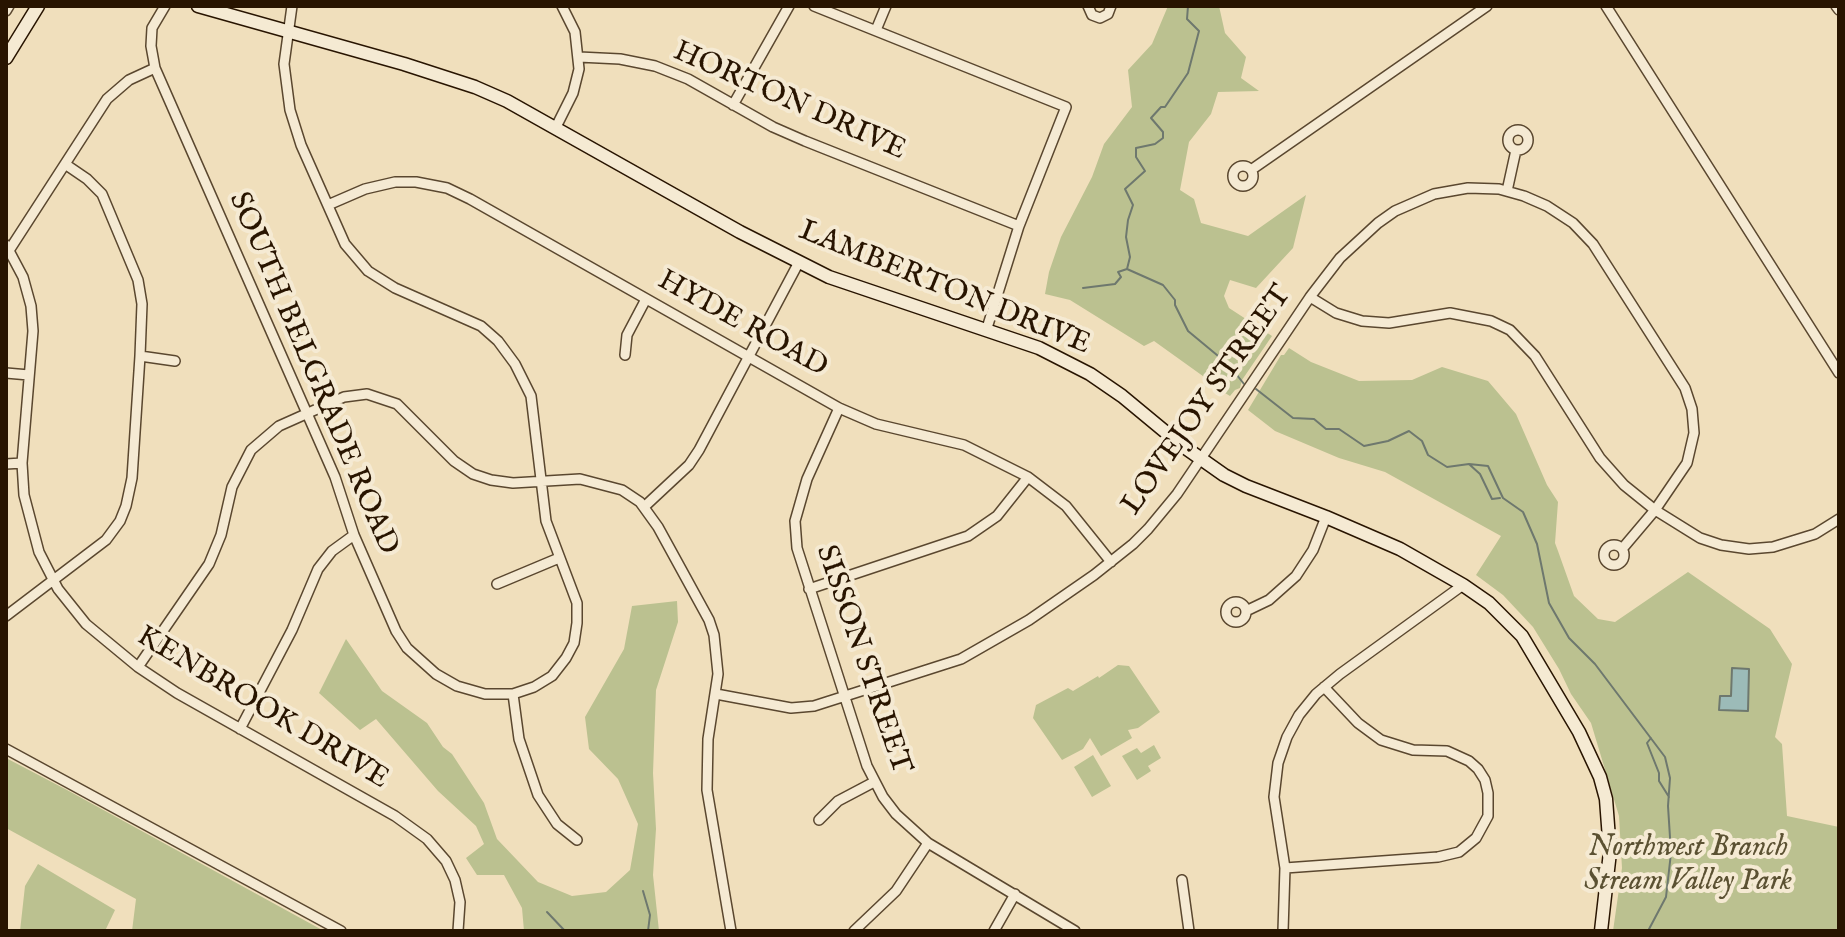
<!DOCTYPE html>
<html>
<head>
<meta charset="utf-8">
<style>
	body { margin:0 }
	#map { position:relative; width:1845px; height:937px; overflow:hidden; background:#f0dfbc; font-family:"IM FELL English",serif }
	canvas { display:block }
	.frame { position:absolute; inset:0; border:8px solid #281400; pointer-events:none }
</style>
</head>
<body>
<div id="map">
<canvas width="1845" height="937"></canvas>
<div class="frame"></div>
</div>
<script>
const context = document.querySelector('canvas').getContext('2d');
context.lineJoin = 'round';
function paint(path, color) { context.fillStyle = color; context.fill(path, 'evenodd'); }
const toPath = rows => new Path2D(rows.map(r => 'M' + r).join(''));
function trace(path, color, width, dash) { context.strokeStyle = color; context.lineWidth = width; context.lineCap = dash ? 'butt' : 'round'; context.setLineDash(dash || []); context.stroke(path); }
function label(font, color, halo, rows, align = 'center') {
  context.font = font + ' "IM FELL English",serif'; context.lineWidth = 8; context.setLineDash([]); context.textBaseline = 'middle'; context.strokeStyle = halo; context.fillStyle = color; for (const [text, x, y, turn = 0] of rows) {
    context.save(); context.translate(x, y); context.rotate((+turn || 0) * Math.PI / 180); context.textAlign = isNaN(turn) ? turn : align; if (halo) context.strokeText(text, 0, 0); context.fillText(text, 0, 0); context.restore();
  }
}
paint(toPath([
	[1168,6,1219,6,1225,33,1246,57,1241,78,1259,91,1218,92,1211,114,1189,142,1180,190,1194,199,1201,223,1248,236,1306,195,1293,248,1256,288,1230,280,1224,296,1229,308,1272,336,1242,380,1240,388,1235,390,1230,396,1225,393,1220,394,1214,384,1154,341,1144,346,1070,300,1045,294,1049,272,1061,237,1092,177,1104,144,1132,107,1128,70,1152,44],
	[1289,348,1311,362,1359,381,1412,380,1442,367,1488,381,1516,414,1547,485,1558,502,1555,543,1558,551,1574,596,1598,619,1615,622,1688,572,1770,629,1792,664,1775,737,1782,744,1787,816,1839,827,1839,931,1613,931,1622,868,1619,816,1591,723,1571,694,1559,669,1533,627,1503,595,1476,575,1501,536,1385,472,1339,458,1275,431,1248,410,1281,355,1284,355],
	[677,601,678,622,656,690,653,773,656,829,653,875,659,931,524,931,522,908,504,875,477,875,466,858,484,844,476,826,438,791,376,719,360,730,319,693,346,639,382,691,427,723,443,747,452,754,484,803,497,839,538,882,572,896,606,892,630,870,638,824,618,779,589,749,585,717,624,649,632,606],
	[1118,665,1129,666,1160,712,1138,728,1128,730,1132,738,1101,756,1090,738,1083,749,1062,760,1033,718,1036,705,1068,688,1073,691,1098,676,1099,678],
	[1154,745,1161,758,1148,766,1151,771,1137,780,1122,756,1137,748,1141,753],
	[1093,755,1111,786,1092,797,1074,767],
	[6,758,67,790,324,931,132,931,136,899,6,828],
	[38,864,115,910,105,931,20,931,25,886]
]), '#bbc190');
const water = toPath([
	[1732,668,1749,669,1748,711,1719,710,1720,696,1731,696,1732,668]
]);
paint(water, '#9cbbb8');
trace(water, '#6e786e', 2);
trace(toPath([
	[1188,6,1187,19,1199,31,1188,73,1165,107,1161,107,1151,118,1163,132,1163,138,1155,144,1136,148,1136,157,1145,171,1125,189,1133,205,1128,220,1126,237,1130,257,1127,269,1163,285,1175,300,1175,305,1188,331,1229,365,1244,384],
	[1083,288,1115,284,1121,277,1118,272,1127,269],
	[1256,389,1293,418,1314,419,1326,429,1339,429,1364,446,1388,441,1409,431,1422,441,1428,455,1447,467,1469,464,1488,466,1503,498,1523,512,1537,544,1549,603,1569,638,1595,664,1665,757,1670,778,1668,806,1671,853,1666,897,1648,931],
	[1470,465,1480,474,1492,499,1500,498],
	[1651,738,1647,743,1659,773,1659,781,1669,797],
	[643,891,650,915,648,931],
	[547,912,565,931]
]), '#6e786e', 2);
const street = toPath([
	[165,6,152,28,151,46,155,68,335,477,354,535,396,631,407,648,436,674,457,686,485,694,513,694,534,687,552,676,566,658,574,643,577,623,577,603,546,521,531,396,515,364,498,341,481,326,395,288,368,271,345,244,301,145,290,110,284,64,292,6],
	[814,6,1066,107,1019,226,987,328],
	[1088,6,1092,15,1100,18,1108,14,1111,6],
	[1606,6,1839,373],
	[1836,6,1839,10],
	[6,11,9,6],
	[876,30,886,6],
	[579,57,620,59,655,66,688,79,773,127,805,141,1019,226],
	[733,105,789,6],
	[556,127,573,93,579,69,575,32,562,6],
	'1508 140a10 10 0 1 1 20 0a10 10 0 1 1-20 0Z',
	'1233 176a10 10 0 1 1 20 0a10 10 0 1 1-20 0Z',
	[1251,170,1487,6],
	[1507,191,1516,150],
	[328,205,365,189,395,182,416,182,447,188,470,199,839,408,876,424,964,445,1028,477,1066,506,1111,562],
	[6,245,23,277,31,306,33,331,22,463,24,495,39,552,58,589,86,624,138,667,177,693,395,816,427,839,446,861,455,880,460,902,458,931],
	[10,249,107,99,129,80,155,68],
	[1310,297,1336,313,1362,321,1389,323,1450,313,1491,321,1510,330,1535,356,1600,458,1624,485,1655,510,1700,538,1721,545,1749,549,1773,547,1815,534,1839,519],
	[625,355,627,335,646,299],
	[140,356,175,361],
	[6,373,29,375],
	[839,408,807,479,795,521,797,548,867,766,883,797,896,814,928,843,1075,931],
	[6,464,22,463],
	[644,507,689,465,699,450,799,262],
	'1604 555a10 10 0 1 1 20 0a10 10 0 1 1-20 0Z',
	[497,584,559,558],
	[809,589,968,536,997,516,1028,477],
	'1226 612a10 10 0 1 1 20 0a10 10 0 1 1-20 0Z',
	[1246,611,1269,600,1296,576,1313,550,1326,517],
	[6,616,106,540,120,521,126,506,132,478,140,356,142,304,138,280,102,194,87,179,65,164],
	[138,667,209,564,221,535,232,487,251,450,279,426,344,397,367,394,397,404,454,461,473,474,491,480,513,483,580,479,622,490,640,502,658,527,709,620,714,635,718,674,708,739,707,790,731,931],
	[513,694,519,739,538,795,557,824,577,840],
	[716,694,791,708,814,706,961,659,1029,620,1094,575,1133,544,1148,529,1177,494,1310,297,1340,258,1378,223,1395,211,1434,194,1468,188,1499,189,1524,196,1547,206,1573,223,1593,244,1685,388,1692,409,1694,433,1687,463,1655,510,1622,549],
	[240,729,292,630,318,569,332,551,354,535],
	[6,749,341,931],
	[819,820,838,801,874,782],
	[1285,868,1438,857,1459,852,1476,838,1488,816,1488,793,1485,780,1478,769,1469,761,1447,751,1413,750,1381,740,1358,723,1324,687],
	[1182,880,1189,931],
	[854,931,896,891,928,843],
	[994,931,1015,894],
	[1283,931,1285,868,1274,797,1278,763,1287,737,1299,715,1316,694,1340,674,1463,585]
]);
const secondary = toPath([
	[198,6,404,64,475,87,507,101,740,232,829,277,1039,348,1090,374,1122,396,1180,444,1224,475,1246,486,1326,517,1400,549,1463,585,1489,603,1522,636,1579,732,1600,777,1606,799,1610,852,1601,931],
	[6,58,38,6]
]);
trace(street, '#5a472f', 12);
trace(secondary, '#281400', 15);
trace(street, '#f5ead3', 9);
trace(secondary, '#f5ead3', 12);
label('30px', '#281400', '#f5ead3', [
	["HORTON DRIVE",789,102,24],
	["LAMBERTON DRIVE",944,289,22],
	["HYDE ROAD",742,325,29],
	["SOUTH BELGRADE ROAD",312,374,67],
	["LOVEJOY STREET",1208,401,-55],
	["SISSON STREET",862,660,71],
	["KENBROOK DRIVE",262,709,31]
]);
label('italic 30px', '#5b5132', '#f5ead3', [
	["Northwest Branch",1688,849],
	["Stream Valley Park",1688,883]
]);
</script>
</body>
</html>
